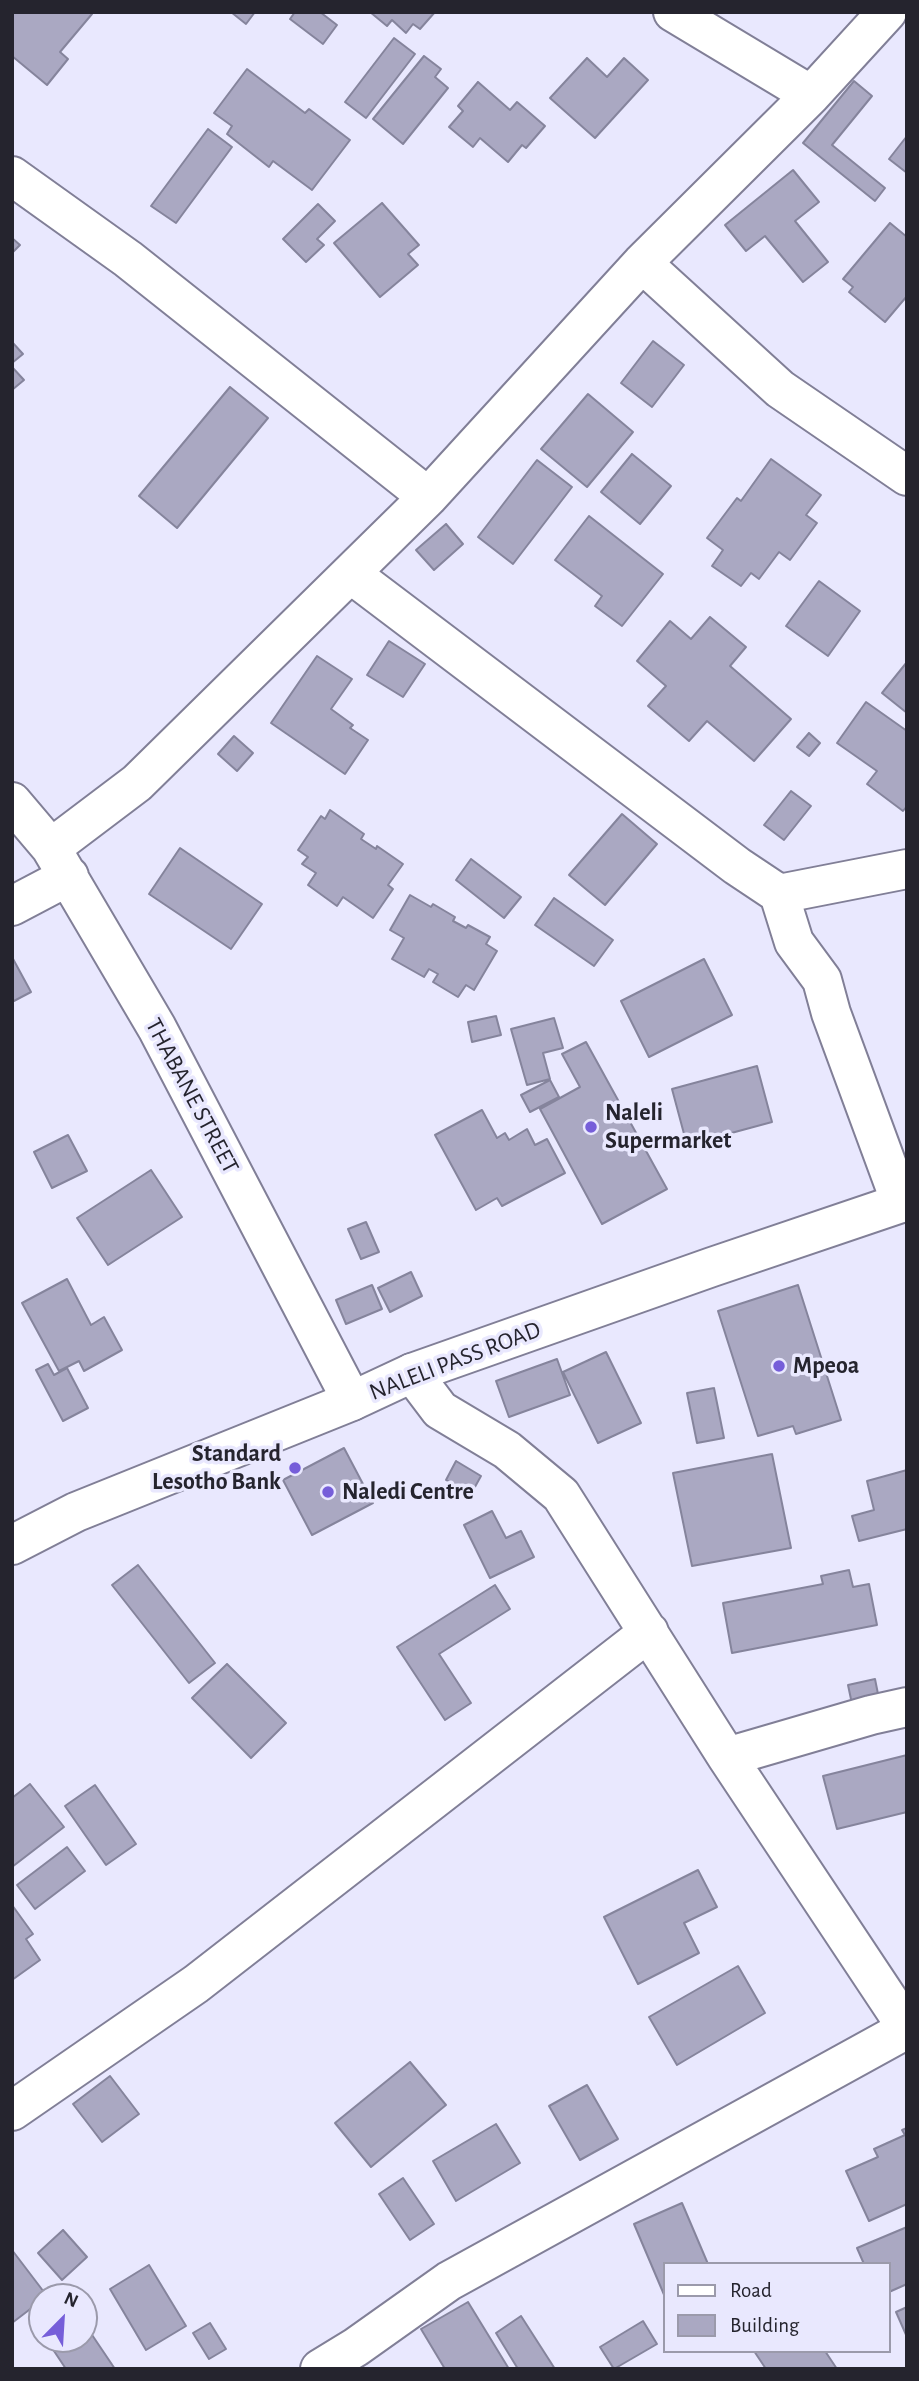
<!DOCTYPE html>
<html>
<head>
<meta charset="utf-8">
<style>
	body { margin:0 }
	#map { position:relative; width:919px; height:2381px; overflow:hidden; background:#e9e8fe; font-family:"Alegreya Sans",sans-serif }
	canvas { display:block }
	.frame { position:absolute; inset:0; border:14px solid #25242e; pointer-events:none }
	.legend { position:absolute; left:663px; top:2262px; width:228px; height:91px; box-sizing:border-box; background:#e9e8fe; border:2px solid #9b9aab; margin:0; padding:9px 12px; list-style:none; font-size:21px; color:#25242e }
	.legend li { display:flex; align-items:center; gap:14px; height:35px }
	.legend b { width:35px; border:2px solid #9b9aab }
	.north { position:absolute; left:28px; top:2283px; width:70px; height:70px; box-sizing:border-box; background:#e9e8fe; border:2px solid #9b9aab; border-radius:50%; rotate:24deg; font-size:19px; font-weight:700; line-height:28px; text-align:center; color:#25242e }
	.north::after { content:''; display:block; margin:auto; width:24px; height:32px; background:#765ed9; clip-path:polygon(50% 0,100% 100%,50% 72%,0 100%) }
</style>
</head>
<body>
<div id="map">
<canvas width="919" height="2381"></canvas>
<div class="frame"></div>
<ul class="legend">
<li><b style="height:9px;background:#fff"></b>Road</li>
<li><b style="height:19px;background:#aaa8c2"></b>Building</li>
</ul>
<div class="north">N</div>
</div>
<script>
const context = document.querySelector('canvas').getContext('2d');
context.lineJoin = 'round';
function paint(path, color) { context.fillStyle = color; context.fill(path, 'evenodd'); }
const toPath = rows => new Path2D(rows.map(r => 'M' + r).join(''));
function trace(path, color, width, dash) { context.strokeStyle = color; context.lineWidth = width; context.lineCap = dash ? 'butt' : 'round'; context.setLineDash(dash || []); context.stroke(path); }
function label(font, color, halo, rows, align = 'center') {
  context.font = font + ' "Alegreya Sans",sans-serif'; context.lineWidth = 7; context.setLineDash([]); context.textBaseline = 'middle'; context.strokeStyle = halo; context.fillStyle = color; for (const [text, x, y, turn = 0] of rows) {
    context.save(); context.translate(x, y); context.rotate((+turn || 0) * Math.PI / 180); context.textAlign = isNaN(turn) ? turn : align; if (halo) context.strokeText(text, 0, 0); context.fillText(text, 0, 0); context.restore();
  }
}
const building = toPath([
	[12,12,89,12,92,14,60,52,68,59,47,85,12,56,12,12],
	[231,12,255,12,246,24,231,12],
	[295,12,320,12,337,25,323,44,290,19,295,12],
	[370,12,435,12,420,29,413,24,406,33,392,20,387,26,370,12],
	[394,38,415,54,366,118,345,102,394,38],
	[424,56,441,69,435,77,448,88,403,144,373,119,424,56],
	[587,58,607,77,624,58,648,80,595,138,550,98,587,58],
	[247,69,305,113,309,109,350,140,312,190,273,161,269,167,227,134,232,126,214,113,247,69],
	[854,81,872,96,832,145,885,188,875,201,803,143,854,81],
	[478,82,510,110,517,102,545,126,526,148,522,145,508,162,480,138,473,147,449,127,463,111,458,106,478,82],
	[208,129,232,147,176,223,151,206,208,129],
	[907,136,907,173,889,159,907,136],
	[793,170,819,202,795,221,828,262,803,282,765,236,746,251,725,225,793,170],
	[382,203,419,245,408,254,418,265,380,297,334,243,382,203],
	[318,204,335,221,317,239,324,245,306,262,283,239,318,204],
	[890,223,907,237,907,296,885,322,849,292,853,287,843,279,890,223],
	[12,238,20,245,12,253,12,238],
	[653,341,684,365,652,407,621,383,653,341],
	[12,342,23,354,12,363,12,342],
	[12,367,24,380,12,390,12,367],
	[230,387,268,418,177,528,139,496,230,387],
	[588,394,633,432,587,487,541,449,588,394],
	[632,454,671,486,640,524,601,492,632,454],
	[771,459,821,495,806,515,817,523,790,560,779,552,759,579,751,573,741,586,712,566,723,550,707,538,737,498,741,501,771,459],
	[537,460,572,487,513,564,478,537,537,460],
	[589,516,663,574,622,626,595,606,602,596,555,560,589,516],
	[446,524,463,544,434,570,416,550,446,524],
	[819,581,860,611,828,656,786,626,819,581],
	[710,617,746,647,730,666,791,719,754,761,707,721,689,741,648,706,666,686,637,661,670,621,691,639,710,617],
	[389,641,425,664,403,697,367,675,389,641],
	[317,656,352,679,331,709,353,725,350,728,368,740,345,774,271,723,317,656],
	[907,662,907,713,882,693,907,662],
	[866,702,907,731,907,806,903,811,867,784,877,771,837,743,866,702],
	[809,733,820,743,809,756,797,747,809,733],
	[234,736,253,753,237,771,218,754,234,736],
	[791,791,811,806,784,840,764,825,791,791],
	[330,810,364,834,361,839,376,849,377,846,403,864,388,885,393,889,373,918,343,897,337,906,308,885,316,873,302,864,308,857,298,850,321,816,325,819,330,810],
	[622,814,657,844,605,905,569,875,622,814],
	[180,848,262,904,231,949,149,894,180,848],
	[471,859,521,897,504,918,456,880,471,859],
	[410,895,431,907,433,904,455,917,453,921,466,928,468,925,490,937,486,944,497,951,474,990,466,985,458,997,433,982,438,974,429,969,424,977,392,959,404,938,390,930,410,895],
	[554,898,613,940,594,966,535,925,554,898],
	[12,957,31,992,12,1002,12,957],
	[704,959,732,1015,649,1057,621,1001,704,959],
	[496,1016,501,1035,472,1042,468,1022,496,1016],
	[554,1018,563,1048,543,1053,550,1079,527,1085,511,1029,554,1018],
	[586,1042,667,1189,602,1224,540,1109,580,1087,562,1054,586,1042],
	[757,1066,772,1122,687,1145,672,1089,757,1066],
	[550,1080,559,1097,530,1112,521,1095,550,1080],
	[482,1110,497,1138,505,1133,509,1140,527,1129,535,1145,547,1139,565,1173,502,1206,497,1198,476,1210,435,1135,482,1110],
	[68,1135,87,1171,52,1188,34,1152,68,1135],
	[151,1170,182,1217,108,1265,77,1218,151,1170],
	[366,1222,379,1252,361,1259,348,1229,366,1222],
	[411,1272,422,1296,390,1312,378,1288,411,1272],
	[67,1279,91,1325,104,1317,122,1350,84,1371,79,1361,59,1371,22,1303,67,1279],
	[372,1285,382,1309,346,1324,336,1300,372,1285],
	[798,1285,841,1420,796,1434,793,1426,758,1436,718,1311,798,1285],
	[606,1352,641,1423,598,1443,563,1372,606,1352],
	[557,1359,570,1395,509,1417,496,1381,557,1359],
	[48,1364,54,1375,67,1368,88,1408,63,1421,36,1370,48,1364],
	[714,1388,724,1438,697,1443,687,1393,714,1388],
	[344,1448,373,1503,312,1535,283,1480,344,1448],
	[772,1454,791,1548,692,1566,673,1473,772,1454],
	[456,1461,481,1476,471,1494,446,1480,456,1461],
	[907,1470,907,1529,859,1541,852,1516,874,1510,867,1481,907,1470],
	[492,1511,506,1538,521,1531,534,1557,490,1578,464,1525,492,1511],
	[138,1565,215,1663,189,1683,112,1585,138,1565],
	[849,1570,853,1587,869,1584,877,1625,732,1653,723,1603,823,1584,821,1576,849,1570],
	[495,1585,510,1609,439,1654,471,1703,445,1720,397,1647,495,1585],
	[227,1664,286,1723,251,1758,192,1698,227,1664],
	[875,1679,879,1699,852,1704,848,1685,875,1679],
	[907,1755,907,1812,837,1829,823,1776,907,1755],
	[30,1784,64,1827,12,1867,12,1798,30,1784],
	[95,1785,136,1844,106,1865,65,1806,95,1785],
	[67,1847,85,1871,35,1909,17,1885,67,1847],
	[698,1870,717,1907,684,1923,699,1953,638,1984,604,1917,698,1870],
	[12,1905,33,1934,26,1939,40,1960,12,1980,12,1905],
	[738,1966,765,2013,677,2065,649,2017,738,1966],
	[410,2062,446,2105,371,2167,335,2123,410,2062],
	[110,2076,139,2114,102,2142,73,2104,110,2076],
	[587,2085,618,2139,580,2160,549,2106,587,2085],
	[496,2124,520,2163,456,2201,433,2161,496,2124],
	[907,2128,907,2204,869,2221,846,2171,878,2157,874,2149,905,2135,902,2130,907,2128],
	[403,2178,434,2224,410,2240,379,2194,403,2178],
	[682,2203,708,2264,665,2264,665,2297,634,2224,682,2203],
	[907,2227,907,2284,889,2292,889,2264,864,2264,857,2248,907,2227],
	[63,2230,87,2257,62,2280,38,2253,63,2230],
	[12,2250,47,2296,42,2297,42,2300,12,2323,12,2250],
	[149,2265,186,2326,146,2350,110,2289,149,2265],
	[468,2302,509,2369,445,2369,421,2329,468,2302],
	[907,2307,907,2337,896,2312,907,2307],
	[521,2316,555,2369,518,2369,496,2333,521,2316],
	[643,2321,657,2344,614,2369,600,2347,643,2321],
	[84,2323,115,2369,66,2369,46,2339,84,2339,84,2323],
	[210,2323,226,2349,209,2359,193,2333,210,2323],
	[754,2351,825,2351,837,2369,766,2369,754,2351]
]);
paint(building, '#aaa8c2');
trace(building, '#85849c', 2);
const minor = toPath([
	[673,12,811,95],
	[12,176,128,259,428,497],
	[642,263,780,389,907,476],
	[351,574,737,866,779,894,794,942,822,980,831,1013,901,1203],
	[12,802,51,848,157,1028,352,1401],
	[51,848,137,783,428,497,642,263,811,95,887,12],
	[779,894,907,869],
	[12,906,69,876],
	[412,1373,440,1410,507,1450,561,1495,727,1757,907,2028],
	[727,1757,871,1715,907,1707],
	[12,2111,196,1984,649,1632],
	[320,2369,356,2347,449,2281,907,2029]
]);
const major = toPath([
	[12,1545,76,1512,352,1401,412,1373,712,1267,907,1201]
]);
trace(minor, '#817f97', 42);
trace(major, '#817f97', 42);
trace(minor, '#fff', 38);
trace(major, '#fff', 38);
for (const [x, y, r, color] of [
	[591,1127,7,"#765ed9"],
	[779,1366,7,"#765ed9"],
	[295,1468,7,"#765ed9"],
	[328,1492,7,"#765ed9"]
]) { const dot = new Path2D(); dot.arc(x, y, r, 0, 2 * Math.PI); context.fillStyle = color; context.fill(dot); trace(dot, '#e9e8fe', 2.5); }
label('24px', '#25242e', '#e9e8fe', [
	["THABANE STREET",192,1096,62],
	["NALELI PASS ROAD",455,1361,-21]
]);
label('bold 24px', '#25242e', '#e9e8fe', [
	["Naleli",605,1113],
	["Supermarket",605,1141],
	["Mpeoa",793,1366],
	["Standard",281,1454,"right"],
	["Lesotho Bank",281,1482,"right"],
	["Naledi Centre",342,1492]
], 'left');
</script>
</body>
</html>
